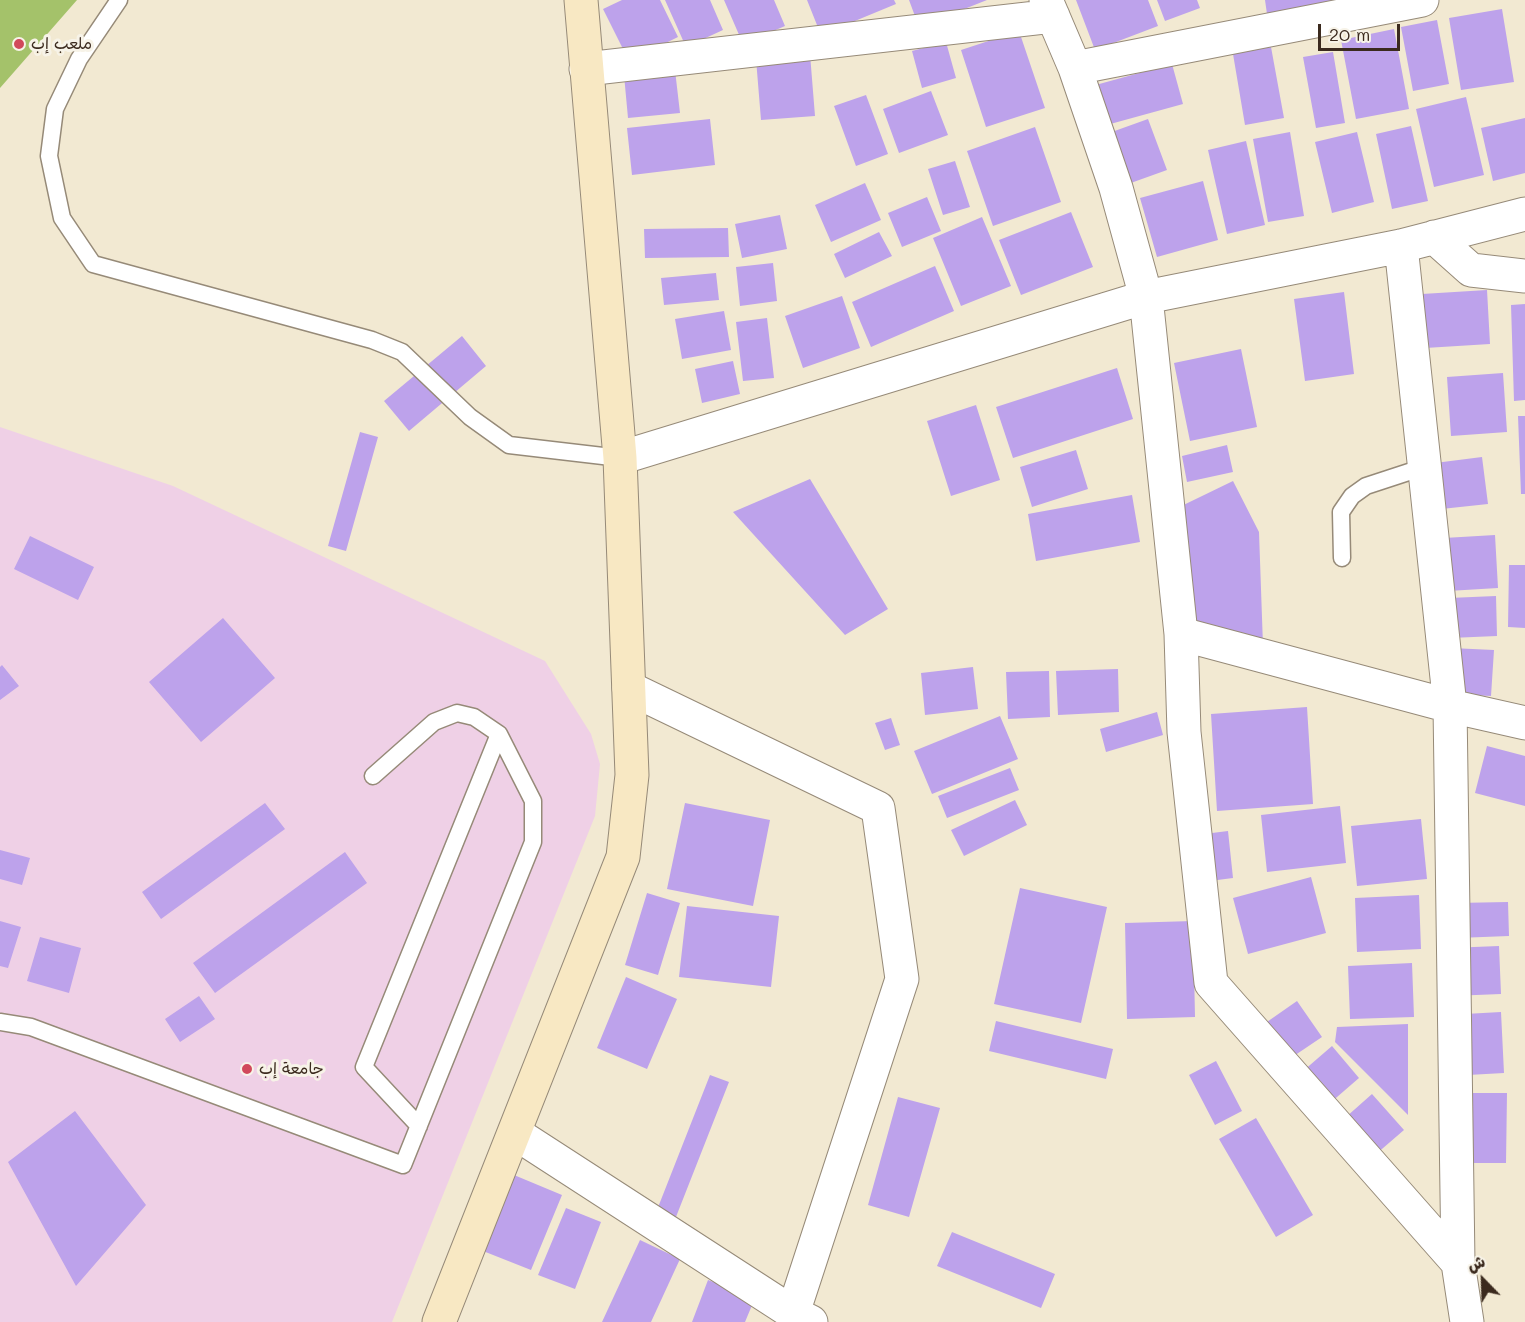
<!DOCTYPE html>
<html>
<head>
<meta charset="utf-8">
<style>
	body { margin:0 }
	#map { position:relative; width:1525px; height:1322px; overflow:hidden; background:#f2e9d2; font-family:Mali,"Playpen Sans Arabic",sans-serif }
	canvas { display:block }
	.north { position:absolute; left:1453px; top:1250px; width:60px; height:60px; -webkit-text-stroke:4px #f7f3e8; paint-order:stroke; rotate:337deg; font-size:16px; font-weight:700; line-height:24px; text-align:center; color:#3b2a1e }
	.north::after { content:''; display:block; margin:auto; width:21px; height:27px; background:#3b2a1e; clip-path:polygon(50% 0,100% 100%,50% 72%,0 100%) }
	.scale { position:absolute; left:1318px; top:24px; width:82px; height:27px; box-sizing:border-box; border:3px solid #3b2a1e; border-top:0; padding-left:8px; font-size:18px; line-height:21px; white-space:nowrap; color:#3b2a1e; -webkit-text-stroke:4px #f7f3e8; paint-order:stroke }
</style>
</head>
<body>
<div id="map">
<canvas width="1525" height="1322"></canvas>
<div class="north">ش</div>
<div class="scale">20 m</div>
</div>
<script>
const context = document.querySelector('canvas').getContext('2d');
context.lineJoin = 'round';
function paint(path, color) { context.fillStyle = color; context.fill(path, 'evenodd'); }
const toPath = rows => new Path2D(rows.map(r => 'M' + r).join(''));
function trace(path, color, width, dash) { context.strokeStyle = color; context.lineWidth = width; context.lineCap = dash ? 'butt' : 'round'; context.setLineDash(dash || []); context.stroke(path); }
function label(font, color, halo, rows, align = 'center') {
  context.font = font + ' Mali,"Playpen Sans Arabic",sans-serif'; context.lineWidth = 6; context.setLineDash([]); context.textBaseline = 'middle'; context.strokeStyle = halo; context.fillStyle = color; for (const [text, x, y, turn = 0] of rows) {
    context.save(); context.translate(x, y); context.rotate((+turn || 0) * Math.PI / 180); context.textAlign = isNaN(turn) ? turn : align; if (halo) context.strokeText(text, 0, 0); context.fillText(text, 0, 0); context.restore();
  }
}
paint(toPath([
	[0,427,173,486,545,661,591,734,600,764,595,816,392,1322,0,1322]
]), '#efd0e6');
paint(toPath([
	[0,0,77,0,0,88]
]), '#a4c26a');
paint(toPath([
	[622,0,660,0,678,37,629,61,603,9],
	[665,0,710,0,723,30,686,47],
	[724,0,774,0,785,26,743,44],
	[807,0,894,0,896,4,821,35],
	[909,0,987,0,919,27],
	[1076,0,1148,0,1158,26,1095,50],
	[1157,0,1197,0,1200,8,1165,21],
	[1265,0,1338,0,1267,14],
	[1502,9,1514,82,1461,90,1449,18],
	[1437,20,1449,84,1413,91,1401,27],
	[1394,29,1409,109,1356,119,1341,40],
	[1019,31,1045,108,986,127,961,50],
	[946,42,956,78,922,88,912,51],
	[1271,47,1284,118,1245,125,1233,54],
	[1333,52,1345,123,1316,128,1303,57],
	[810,54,815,116,761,120,756,59],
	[1172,64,1183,104,1103,126,1092,86],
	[675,70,680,113,628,118,624,75],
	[931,91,948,135,899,153,883,109],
	[866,95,888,154,856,166,834,106],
	[1466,97,1484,175,1434,187,1416,109],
	[1525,118,1525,173,1493,181,1481,128],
	[710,119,715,165,632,175,627,128],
	[1148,119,1167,170,1128,184,1109,133],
	[1411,126,1428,201,1392,209,1376,134],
	[1035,127,1061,202,993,226,967,151],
	[1290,132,1304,216,1268,222,1253,139],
	[1357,132,1374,202,1332,213,1315,142],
	[1246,141,1265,225,1227,234,1208,150],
	[955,161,970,207,943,215,928,169],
	[1203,181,1218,240,1157,257,1140,198],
	[865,183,881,220,831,242,815,205],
	[927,197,941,231,902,247,888,213],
	[1071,212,1093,267,1021,295,999,240],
	[780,215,787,249,742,258,735,224],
	[982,217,1011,286,961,306,933,238],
	[728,228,729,257,645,258,644,229],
	[879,232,892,256,845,278,834,254],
	[773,263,777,301,740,306,736,267],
	[935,266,954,311,871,347,852,302],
	[716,273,719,300,664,305,661,278],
	[1487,290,1490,344,1425,348,1422,294],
	[1344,292,1354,374,1305,381,1294,299],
	[842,296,860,348,803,368,785,316],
	[1525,304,1525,400,1514,401,1511,305],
	[724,311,731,350,682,359,675,319],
	[767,318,774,378,743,381,736,322],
	[462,336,486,366,409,431,384,401],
	[1241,349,1257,427,1190,441,1174,363],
	[733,361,740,394,702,403,695,369],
	[1117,368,1133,419,1013,458,996,407],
	[1503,373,1507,432,1451,436,1447,377],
	[976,405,1000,480,951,496,927,421],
	[1518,416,1525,416,1525,494,1521,494],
	[360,432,378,437,346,551,328,546],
	[1227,445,1233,472,1187,482,1182,456],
	[1076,450,1088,489,1032,507,1020,467],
	[1482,457,1488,504,1432,510,1427,464],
	[810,479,888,609,845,635,733,512],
	[1233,481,1259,532,1263,646,1168,633,1167,513],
	[1132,495,1140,542,1036,561,1028,514],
	[1495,535,1498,588,1448,591,1444,538],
	[30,536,94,567,78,600,14,569],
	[1509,565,1525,565,1525,628,1508,627],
	[1496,596,1497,636,1450,638,1449,598],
	[223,618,275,678,201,742,149,682],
	[1451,648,1494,650,1491,696,1449,694],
	[2,665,19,686,0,700,0,667],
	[973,667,978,709,925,715,921,673],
	[1118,669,1119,712,1058,715,1056,671],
	[1049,671,1050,717,1008,719,1006,672],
	[1307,707,1313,804,1217,811,1211,714],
	[1157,712,1163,735,1106,752,1100,729],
	[1000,716,1018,759,932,794,914,751],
	[891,718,900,745,885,750,875,723],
	[1487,746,1525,756,1525,806,1475,793],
	[1010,768,1019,790,947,818,938,796],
	[1015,800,1027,825,964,856,951,830],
	[265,803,285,829,161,919,142,892],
	[685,803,770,820,753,906,667,889],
	[1340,806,1346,863,1267,872,1261,815],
	[1421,819,1427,879,1357,886,1351,826],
	[1228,831,1233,878,1202,882,1196,835],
	[0,850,30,858,22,885,0,879],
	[345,852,367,883,215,993,193,963],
	[1311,877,1326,933,1248,954,1233,898],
	[1020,888,1107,907,1081,1023,994,1004],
	[647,893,680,903,658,975,625,965],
	[1419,895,1421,949,1357,952,1355,898],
	[1508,902,1509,936,1457,938,1456,903],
	[687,906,779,916,771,987,679,977],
	[0,921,21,927,8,968,0,966],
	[1193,921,1195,1017,1127,1019,1125,923],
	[40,937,81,948,69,993,27,981],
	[1499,946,1501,994,1451,996,1449,948],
	[1412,963,1414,1017,1350,1019,1348,966],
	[626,977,677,999,647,1069,597,1048],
	[199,996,215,1019,180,1042,165,1019],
	[1297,1001,1322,1037,1279,1066,1254,1031],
	[1501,1012,1504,1073,1468,1075,1465,1014],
	[996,1021,1113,1049,1106,1079,989,1051],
	[1408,1024,1408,1115,1335,1042,1337,1027],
	[1332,1046,1359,1078,1322,1110,1295,1078],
	[1216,1061,1242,1111,1215,1125,1189,1075],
	[710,1075,729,1082,674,1222,655,1215],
	[1467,1093,1507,1093,1506,1163,1467,1163],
	[1372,1094,1404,1130,1368,1161,1337,1125],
	[898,1097,940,1108,909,1217,868,1205],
	[75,1111,146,1205,76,1286,8,1162],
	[1256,1118,1313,1215,1276,1237,1219,1139],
	[514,1175,562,1195,531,1270,483,1251],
	[566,1208,601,1222,575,1289,538,1275],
	[952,1232,1055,1274,1041,1308,937,1266],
	[640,1240,680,1259,651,1322,602,1322],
	[708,1280,755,1298,745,1322,692,1322]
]), '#bda2eb');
const service = toPath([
	[119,0,79,59,55,109,49,156,62,218,93,264,372,340,402,352,470,417,509,445,620,458],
	[1342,558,1341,512,1352,496,1366,486,1424,467],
	[0,1022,31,1027,403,1165,533,842,533,801,499,734,474,717,457,713,434,722,373,776],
	[419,1126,364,1067,499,734]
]);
const minor = toPath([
	[1046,0,1075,68,1116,188,1146,297,1181,634,1184,732,1211,983,1458,1263],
	[1075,68,1422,0],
	[586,69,1053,16],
	[1434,237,1471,270,1525,276],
	[1401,246,1450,706,1458,1263,1467,1322],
	[620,458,1146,297,1401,246,1525,214],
	[1181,634,1450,706,1525,723],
	[629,688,878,808,902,979,793,1313],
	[515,1133,793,1313,811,1322]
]);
const secondary = toPath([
	[439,1322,623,857,632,775,620,458,581,0]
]);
trace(service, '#968a78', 19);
trace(minor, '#968a78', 35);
trace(secondary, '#968a78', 35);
trace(service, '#fff', 16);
trace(minor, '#fff', 33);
trace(secondary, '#f8e8c3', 33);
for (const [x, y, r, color] of [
	[19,44,6,"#d1495b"],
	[247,1069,6,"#d1495b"]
]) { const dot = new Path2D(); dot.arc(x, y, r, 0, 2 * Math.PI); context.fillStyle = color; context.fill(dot); trace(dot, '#f7f3e8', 2); }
label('16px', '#3b2a1e', '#f7f3e8', [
	["ملعب إب",31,44],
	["جامعة إب",259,1069]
], 'left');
</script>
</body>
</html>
